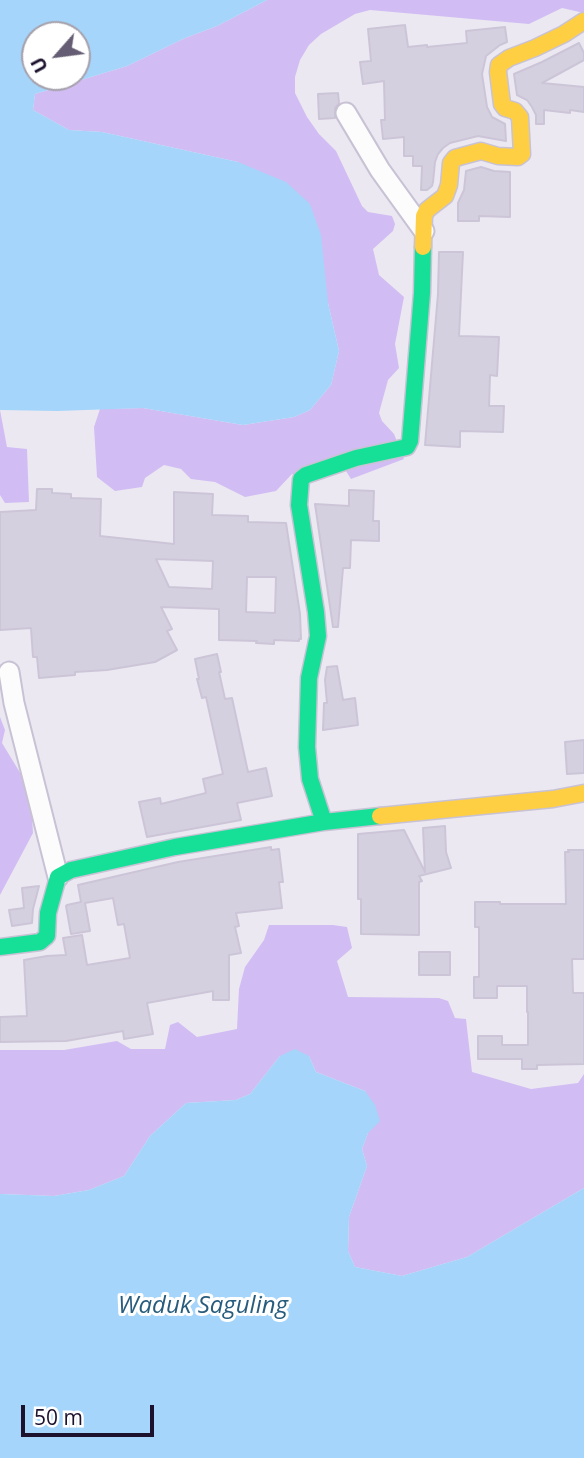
<!DOCTYPE html>
<html>
<head>
<meta charset="utf-8">
<style>
	body { margin:0 }
	#map { position:relative; width:584px; height:1458px; overflow:hidden; background:#ebe8f2; font-family:"Open Sans",sans-serif }
	canvas { display:block }
	.north { position:absolute; left:21px; top:21px; width:70px; height:70px; box-sizing:border-box; background:#fff; border:2px solid #a5a0ab; border-radius:50%; rotate:242deg; font-size:19px; font-weight:700; line-height:28px; text-align:center; color:#1d122e }
	.north::after { content:''; display:block; margin:auto; width:24px; height:32px; background:#655d73; clip-path:polygon(50% 0,100% 100%,50% 72%,0 100%) }
	.scale { position:absolute; left:21px; top:1405px; width:133px; height:32px; box-sizing:border-box; border:4px solid #1d122e; border-top:0; padding-left:9px; font-size:21px; line-height:24px; white-space:nowrap; color:#1d122e; -webkit-text-stroke:5px #fff; paint-order:stroke }
</style>
</head>
<body>
<div id="map">
<canvas width="584" height="1458"></canvas>
<div class="north">U</div>
<div class="scale">50 m</div>
</div>
<script>
const context = document.querySelector('canvas').getContext('2d');
context.lineJoin = 'round';
function paint(path, color) { context.fillStyle = color; context.fill(path, 'evenodd'); }
const toPath = rows => new Path2D(rows.map(r => 'M' + r).join(''));
function trace(path, color, width, dash) { context.strokeStyle = color; context.lineWidth = width; context.lineCap = dash ? 'butt' : 'round'; context.setLineDash(dash || []); context.stroke(path); }
function label(font, color, halo, rows, align = 'center') {
  context.font = font + ' "Open Sans",sans-serif'; context.lineWidth = 6; context.setLineDash([]); context.textBaseline = 'middle'; context.strokeStyle = halo; context.fillStyle = color; for (const [text, x, y, turn = 0] of rows) {
    context.save(); context.translate(x, y); context.rotate((+turn || 0) * Math.PI / 180); context.textAlign = isNaN(turn) ? turn : align; if (halo) context.strokeText(text, 0, 0); context.fillText(text, 0, 0); context.restore();
  }
}
paint(toPath([
	[267,0,584,0,584,13,562,8,529,24,370,10,355,14,321,34,309,45,300,60,295,77,295,93,307,117,319,134,336,151,362,206,368,212,392,216,395,224,393,231,373,249,379,275,404,297,395,344,399,368,388,380,379,413,382,421,394,434,404,459,351,479,346,471,292,474,276,491,245,497,215,482,191,479,181,469,164,465,145,478,142,487,115,491,97,477,94,427,100,409,143,408,243,425,294,417,310,410,331,385,339,351,328,303,238,162,102,132,69,130,33,110,35,94,127,66,185,38,217,26],
	[0,410,7,447,27,449,29,502,5,503,0,495],
	[0,717,5,730,2,743,30,789,33,833,0,895],
	[269,925,333,925,347,927,352,948,337,961,348,997,439,998,448,1001,455,1018,466,1019,472,1072,531,1089,578,1083,584,1074,584,1188,467,1257,402,1276,355,1267,348,1251,349,1217,367,1166,362,1149,368,1133,365,1091,316,1072,309,1056,280,1056,250,1094,236,1100,186,1103,150,1136,124,1176,89,1190,54,1196,0,1194,0,1050,64,1050,117,1041,131,1049,165,1049,170,1025,178,1022,197,1037,237,1029,239,989,245,967,264,940]
]), '#d1bdf3');
paint(toPath([
	[0,0,267,0,217,26,185,38,127,66,35,94,33,110,69,130,102,132,238,162,286,182,310,204,321,235,328,303,339,351,331,385,310,410,294,417,243,425,143,408,57,411,0,410],
	[77,35,77,77,35,77,35,35],
	[295,1049,309,1056,316,1072,365,1091,375,1105,380,1121,368,1133,362,1149,367,1166,349,1217,348,1251,355,1267,402,1276,467,1257,584,1188,584,1458,0,1458,0,1194,54,1196,89,1190,124,1176,150,1136,186,1103,236,1100,250,1094,280,1056]
]), '#a5d5fa');
const building = toPath([
	[405,25,408,47,427,45,427,47,467,43,466,31,505,27,507,42,500,45,486,56,482,74,487,107,492,117,505,124,506,141,478,136,450,143,443,148,438,154,435,162,433,182,432,186,427,190,421,190,422,166,413,166,413,156,404,156,404,137,383,139,381,120,385,120,384,81,363,84,360,62,371,61,368,29,405,25],
	[579,43,584,53,584,60,542,83,584,87,584,112,570,110,570,113,544,110,544,124,536,124,536,115,532,107,527,100,517,95,514,74,542,62,579,43],
	[338,93,339,103,335,108,335,118,319,119,318,94,338,93],
	[481,167,494,171,510,172,510,217,479,216,479,221,458,221,458,203,464,190,466,171,481,167],
	[439,252,463,252,459,336,499,337,497,376,490,375,489,406,504,406,503,432,460,431,460,447,425,445,438,294,439,252],
	[37,489,52,489,52,493,71,494,71,498,101,499,100,536,174,544,174,492,213,494,212,515,248,516,248,522,286,523,300,614,301,639,299,639,299,641,274,640,274,644,256,643,257,641,219,640,219,609,161,607,172,629,167,631,177,650,155,662,107,670,75,672,75,675,39,678,37,657,33,657,31,628,0,630,0,512,36,510,37,489],
	[156,559,213,561,212,589,169,587,156,559],
	[247,577,276,577,275,613,246,612,247,577],
	[349,490,374,491,373,521,379,521,379,541,351,540,350,568,343,568,338,627,333,627,315,504,349,506,349,490],
	[217,654,221,672,219,672,225,699,232,698,248,772,266,768,272,796,237,803,241,820,147,837,139,802,160,798,161,804,206,793,203,779,223,774,206,697,202,698,197,679,199,679,195,659,217,654],
	[337,666,343,700,355,698,358,725,323,730,324,703,327,703,325,680,327,667,337,666],
	[584,740,584,773,567,774,565,742,584,740],
	[445,826,446,852,451,868,419,876,422,881,419,882,419,935,361,934,361,899,358,899,358,834,404,830,425,872,423,828,445,826],
	[271,847,271,850,279,849,283,882,279,882,282,908,236,913,239,926,235,927,241,953,229,955,229,1000,213,1000,213,991,147,1003,153,1034,124,1039,123,1031,66,1041,0,1042,0,1017,27,1016,24,960,47,956,66,955,63,938,82,935,87,965,130,958,124,924,118,925,113,898,85,903,90,931,71,934,66,906,67,905,81,902,78,885,178,862,271,847],
	[568,850,584,850,584,959,572,959,573,993,584,993,584,1064,537,1065,537,1069,522,1069,522,1059,478,1059,478,1036,502,1036,502,1045,528,1045,528,1012,527,1012,527,986,497,986,497,998,474,998,474,977,479,977,479,927,475,927,475,902,500,902,500,904,566,904,565,852,569,852,568,850],
	[39,886,33,909,32,923,12,926,9,910,24,908,22,888,39,886],
	[419,952,450,952,450,975,419,975,419,952]
]);
paint(building, '#d5d0df');
trace(building, '#ccc5d8', 2);
const street = toPath([
	[346,113,380,170,424,231],
	[9,672,14,703,58,877]
]);
const fast = toPath([
	[324,822,310,779,307,747,309,678,318,636,316,612,299,505,301,479,306,475,356,458,407,447,410,441,422,293,423,247],
	[0,947,40,942,47,936,48,913,58,877,71,870,175,847,324,822,380,816]
]);
const slow = toPath([
	[423,247,424,216,427,210,445,196,449,185,451,163,455,158,481,151,498,156,518,157,522,154,520,117,515,111,505,108,502,104,498,72,499,65,509,58,535,48,564,34,584,21],
	[380,816,553,799,584,793]
]);
trace(street, '#c8c2d4', 23);
trace(fast, '#c8c2d4', 19);
trace(slow, '#c8c2d4', 19);
trace(street, '#fcfcfd', 19);
trace(fast, '#16e098', 16);
trace(slow, '#ffcf43', 16);
label('italic 24px', '#285c7d', '#fff', [
	["Waduk Saguling",203,1306]
]);
</script>
</body>
</html>
